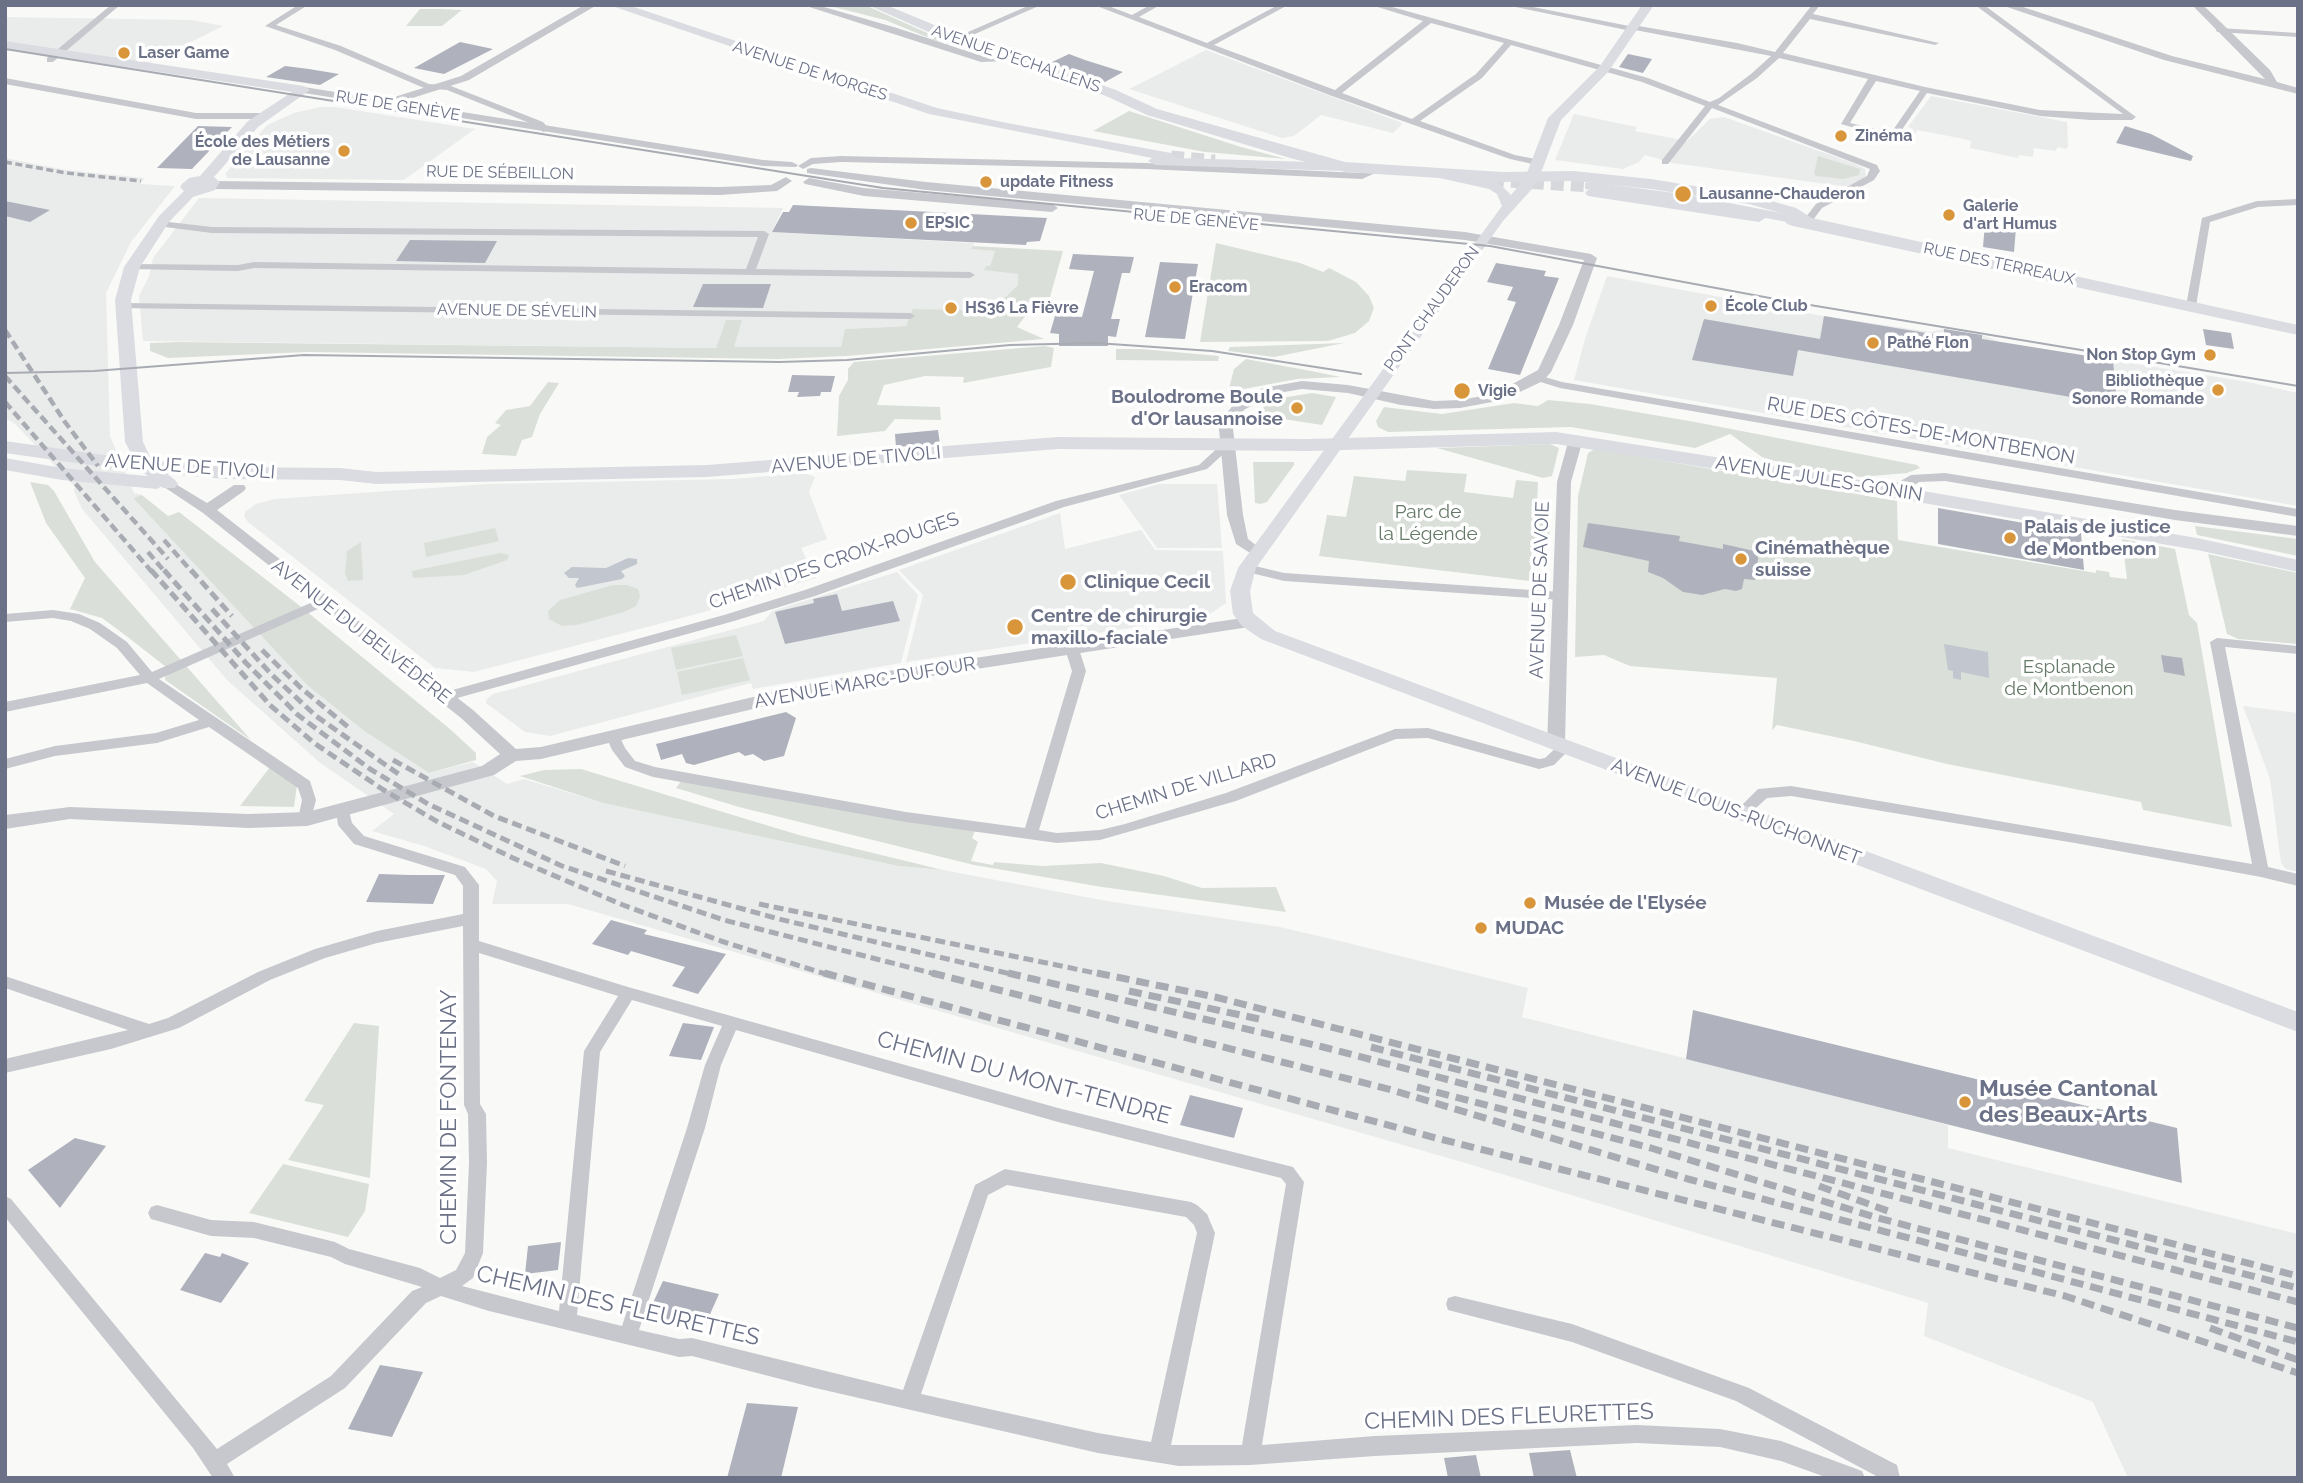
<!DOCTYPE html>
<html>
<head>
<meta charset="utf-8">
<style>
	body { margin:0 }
	#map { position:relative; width:2303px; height:1483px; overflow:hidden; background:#f9faf8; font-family:Raleway,sans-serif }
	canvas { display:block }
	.frame { position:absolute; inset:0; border:7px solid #6b7187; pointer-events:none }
</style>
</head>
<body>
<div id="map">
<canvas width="2303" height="1483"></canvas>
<div class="frame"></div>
</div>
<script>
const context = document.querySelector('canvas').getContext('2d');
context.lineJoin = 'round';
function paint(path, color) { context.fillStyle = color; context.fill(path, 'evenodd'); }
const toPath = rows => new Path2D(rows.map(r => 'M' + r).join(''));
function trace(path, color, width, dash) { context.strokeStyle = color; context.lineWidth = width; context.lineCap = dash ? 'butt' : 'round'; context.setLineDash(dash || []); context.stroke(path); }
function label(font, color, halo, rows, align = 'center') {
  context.font = font + ' Raleway,sans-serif'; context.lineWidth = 7; context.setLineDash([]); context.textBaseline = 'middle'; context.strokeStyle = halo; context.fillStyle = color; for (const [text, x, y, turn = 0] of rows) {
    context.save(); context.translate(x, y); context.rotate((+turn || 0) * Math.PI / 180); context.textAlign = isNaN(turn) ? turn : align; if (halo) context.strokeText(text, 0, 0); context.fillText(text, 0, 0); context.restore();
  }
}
paint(toPath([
	[5,17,192,20,223,26,147,64,5,42],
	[1206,50,1400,122,1402,124,1393,133,1321,115,1294,136,1282,138,1129,89],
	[1931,96,2067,122,2068,146,2066,149,2058,147,2055,151,2034,148,2033,157,2019,155,2018,158,1970,148,1971,141,1959,138,1917,130,1914,137,1910,137,1913,129,1908,127],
	[321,107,335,107,475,129,404,180,228,178,225,174,267,125,294,113],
	[1574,114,1637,127,1635,131,1687,141,1710,119,1724,117,1853,163,1865,169,1866,177,1849,187,1672,163,1645,155,1639,162,1623,169,1555,160],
	[5,158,66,170,145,178,140,184,175,186,131,242,106,293,110,436,134,493,142,495,133,498,307,685,364,731,429,773,473,762,507,784,524,779,603,803,898,866,943,870,1107,901,1280,927,1348,943,1528,988,1522,1017,1948,1125,1948,1148,2298,1234,2298,1478,2128,1478,2093,1402,1924,1336,1928,1303,1462,1162,568,904,492,904,497,881,486,869,424,846,372,831,394,814,319,762,227,680,82,509,74,491,75,487,15,424,5,418],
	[199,198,783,208,772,232,974,243,972,249,995,251,990,267,1018,274,1018,285,996,306,906,326,846,329,841,347,733,347,727,320,716,348,143,341,139,296,149,276,153,258],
	[1607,276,1823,316,1931,332,1944,329,1982,335,2001,342,2248,382,2298,393,2298,506,1574,380,1585,339],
	[804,473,815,477,809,492,827,539,801,548,816,578,697,614,474,672,435,668,248,522,244,516,246,511,256,504,274,499,489,484,733,479],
	[1159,484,1217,484,1222,548,1157,548,1119,495],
	[1060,513,1065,549,1141,530,1155,550,1223,551,1226,603,1207,616,1196,618,906,662,923,595,899,570],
	[897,572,918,595,901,663,753,689,751,683,550,736,525,732,486,703,487,699,493,694,764,621,772,611],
	[2243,706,2298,713,2298,872,2286,869,2281,863,2270,779]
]), '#eaebeb');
paint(toPath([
	[826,5,865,5,934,36,983,53,934,40,885,20],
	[420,9,441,9,462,10,442,26,406,26],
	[1129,111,1241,147,1286,159,1205,152,1093,131],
	[1818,156,1860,169,1859,175,1843,179,1816,176,1814,174],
	[1216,243,1300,263,1323,272,1329,268,1335,271,1356,282,1369,296,1374,308,1369,321,1355,333,1328,341,1200,342],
	[973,246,1063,251,1050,297,1039,298,1017,327,1044,339,847,356,778,359,307,352,168,358,150,351,150,343,179,342,716,348,726,320,742,320,734,347,841,347,845,329,906,326,913,309,964,310,966,303,996,306,1018,285,1018,274,984,270,986,266,990,266,995,251,971,249],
	[1344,343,1274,357,1228,351,1230,347],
	[1045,346,1054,348,1051,367,963,383,964,377,925,376,884,385,877,405,940,407,941,420,895,419,885,431,837,436,839,396,848,380,848,369,854,362],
	[1116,349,1141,349,1219,356,1218,361,1116,360],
	[1246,359,1311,371,1341,377,1297,379,1228,392,1234,369],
	[548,382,559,383,540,414,532,437,522,440,516,456,482,454,487,437,501,425,495,423,506,410,530,406],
	[1312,393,1336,397,1322,425,1258,415,1269,400],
	[1548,400,1590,404,1695,422,1917,465,1920,468,1907,473,1861,477,1791,466,1762,457,1730,434,1695,448,1571,427,1388,432,1378,427,1376,421,1384,407,1442,414,1514,403,1538,406],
	[1550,444,1559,448,1552,476,1543,478,1437,448],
	[1595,449,1897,501,1898,540,2096,573,2096,570,2109,572,2110,577,2127,579,2122,539,2175,549,2189,615,2197,623,2232,827,2143,810,2141,802,1947,764,1854,741,1777,725,1772,730,1777,678,1630,666,1604,655,1575,657,1578,496,1588,453],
	[1253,462,1294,462,1294,465,1267,502,1261,504,1255,503],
	[1407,470,1467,474,1464,492,1513,498,1516,480,1538,482,1537,507,1550,508,1549,543,1532,543,1530,581,1319,556,1327,515,1346,517,1354,476,1405,481],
	[30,482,48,485,54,491,95,562,251,740,165,680,166,667,125,635,102,618,70,609,85,578,46,523],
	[142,495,168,516,179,512,300,606,450,729,476,753,476,760,429,773,364,731,307,685,133,498],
	[2195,526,2298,539,2298,556,2197,535],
	[495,528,499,541,426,557,424,543],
	[361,542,363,580,348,581,345,573,347,551],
	[500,553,509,555,507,560,464,575,413,578,412,571],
	[2208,554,2298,573,2298,644,2238,639,2227,634],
	[613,585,627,585,638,589,640,597,636,606,624,612,577,625,562,626,549,619,548,611,560,600],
	[736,635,743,656,676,670,671,648],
	[743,658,750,680,682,695,677,672],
	[270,767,297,785,294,807,240,806],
	[581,769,799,835,943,870,898,866,603,803,520,776,544,770],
	[682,780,975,831,972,838,978,842,971,861,993,865,994,862,1042,866,1101,863,1164,876,1202,888,1276,887,1286,912,1102,887,974,865,739,807,676,788],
	[354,1023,379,1026,370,1178,288,1160,324,1105,304,1101],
	[283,1164,369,1184,365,1211,348,1237,249,1213]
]), '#dae0d9');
paint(toPath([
	[628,558,637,559,637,564,621,571,625,576,622,579,577,588,575,585,579,578,569,578,564,573,572,567,606,568],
	[1944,644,1988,652,1989,678,1961,672,1961,680,1953,678,1953,671,1948,670]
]), '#c2c6ce');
paint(toPath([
	[460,42,493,49,444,74,414,68],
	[1069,54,1085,60,1123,72,1105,82,1050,63],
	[1628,54,1652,59,1643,73,1619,67],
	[285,66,309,69,339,74,320,85,266,77],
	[198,126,232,127,192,169,157,168],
	[2125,126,2151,134,2193,156,2191,161,2116,143],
	[5,201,50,210,30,222,5,216],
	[793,205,913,211,1047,218,1040,241,1027,242,1026,245,772,232,783,212,789,212],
	[1990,220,2011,224,2011,227,2016,228,2014,252,1983,247,1985,223,1989,223],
	[410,240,497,241,485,263,396,261],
	[1073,254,1134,257,1130,273,1122,273,1111,319,1120,319,1116,337,1108,336,1108,346,1059,346,1059,334,1050,333,1055,316,1082,317,1094,271,1069,269],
	[1160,262,1198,264,1185,339,1145,337],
	[1496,263,1546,271,1544,276,1559,278,1520,375,1488,369,1516,302,1507,300,1513,287,1487,282],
	[703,284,771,284,763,308,693,307],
	[1824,316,1944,336,1944,329,1982,335,1982,339,2113,360,2117,405,1798,350,1793,376,1692,360,1704,319,1820,339],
	[2203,329,2231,333,2234,349,2206,345],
	[792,375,835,376,831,392,821,392,820,396,797,397,799,392,788,392],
	[938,430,940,444,896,447,895,434],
	[1938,508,2081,533,2084,570,1938,544],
	[1588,523,1680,536,1679,541,1723,549,1723,544,1759,552,1755,580,1744,579,1742,589,1736,591,1725,589,1702,595,1683,592,1663,578,1648,572,1649,561,1583,547],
	[837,594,842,611,893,601,900,621,785,644,775,612,814,603,813,599],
	[2161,655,2182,658,2185,676,2164,672],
	[786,712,796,718,784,756,764,761,753,754,745,756,739,752,694,765,686,763,682,754,661,760,656,744],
	[379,874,410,875,445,875,433,904,366,902],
	[611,920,647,930,644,934,726,954,698,994,672,986,685,967,631,951,628,955,592,944],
	[1693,1010,2177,1128,2182,1183,1686,1059],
	[683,1023,714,1027,701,1060,669,1056],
	[1190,1095,1243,1108,1234,1138,1180,1125],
	[75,1138,106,1146,60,1208,28,1170],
	[561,1242,558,1270,525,1274,528,1246],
	[205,1253,220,1257,222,1253,249,1263,221,1303,180,1290],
	[663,1281,719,1294,703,1330,646,1318],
	[380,1365,423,1372,392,1437,348,1429],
	[747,1403,798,1407,781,1478,727,1478],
	[1570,1450,1577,1478,1534,1478,1529,1453],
	[1476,1455,1481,1478,1448,1478,1444,1458]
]), '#afb2bc');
trace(toPath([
	[1171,157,1215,161],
	[1491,180,1590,186]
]), '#d6d8dc', 13, [13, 7]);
paint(toPath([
	[111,5,120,5,53,62,47,62,47,58,111,5],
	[298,5,308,5,276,25,341,46,429,84,451,86,543,122,550,130,543,132,537,126,447,90,424,88,335,50,265,26,298,5],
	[803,5,817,5,897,28,985,57,1010,55,1014,58,1010,61,981,62,803,5],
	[1030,5,1041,5,959,41,952,39,1030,5],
	[1094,5,1106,5,1132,15,1150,5,1160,5,1139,17,1207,43,1278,5,1288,5,1214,45,1335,90,1423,21,1371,5,1385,5,1648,78,1710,102,1719,98,1751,74,1771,56,1635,30,1631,31,1506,5,1523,5,1629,26,1633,25,1737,43,1775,52,1812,5,1820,5,1813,14,1939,43,1935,45,1810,19,1783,53,1925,87,2040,110,2123,114,1975,5,1984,5,2136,117,2132,120,2090,120,2040,116,1927,93,1899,134,1890,138,1841,124,1868,79,1779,58,1757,78,1718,105,1877,165,1880,171,1874,180,1822,208,1810,224,1807,225,1802,222,1816,204,1867,176,1870,169,1712,108,1668,164,1662,164,1662,160,1705,106,1642,82,1511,45,1482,78,1420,121,1515,155,1540,160,1540,164,1537,165,1510,159,1332,96,1094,5],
	[1431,23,1504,43,1476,74,1412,119,1342,93,1431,23],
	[1876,81,1920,91,1893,130,1889,132,1850,123,1876,81],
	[2220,28,2298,33,2298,37,2217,32,2216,30,2220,28],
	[5,78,196,113,263,113,267,116,263,119,196,119,5,84,5,78],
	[841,156,1146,163,1361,173,1377,167,1382,170,1362,179,1146,169,841,162,813,164,803,169,798,166,811,158,841,156],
	[2298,199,2298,205,2258,207,2210,222,2196,306,2195,308,2187,308,2186,306,2202,218,2257,201,2298,199],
	[160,221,212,227,764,231,769,234,756,269,970,272,975,275,970,278,254,268,238,271,128,269,128,265,132,264,238,265,254,262,746,269,758,237,212,233,157,226,157,222,160,221],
	[123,303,910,313,915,316,910,319,119,308,118,306,123,303],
	[1538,375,1562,382,2298,509,2298,517,1560,388,1534,380,1532,378,1538,375],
	[1228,441,1234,444,1232,446,1207,469,1064,507,815,596,734,621,443,702,436,697,438,694,724,615,805,590,1056,501,1199,465,1224,442,1228,441],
	[1247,564,1284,573,1561,592,1567,596,1561,600,1284,581,1243,571,1241,568,1247,564],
	[322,598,328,602,327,605,159,679,310,781,316,800,310,823,300,823,298,819,302,800,298,788,209,727,157,743,55,756,5,769,5,759,55,746,156,733,199,720,147,683,5,712,5,702,140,675,117,648,90,629,71,621,53,618,5,622,5,614,53,610,79,614,100,623,127,642,152,672,322,598],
	[2217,638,2298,646,2298,654,2225,647,2268,867,2298,874,2298,886,2261,877,2075,843,1791,796,1767,798,1746,817,1736,817,1734,813,1758,789,1791,786,2252,864,2210,642,2217,638],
	[1072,645,1079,649,1086,671,1039,830,1057,833,1100,830,1125,824,1226,793,1395,729,1428,728,1539,759,1545,758,1560,744,1565,742,1572,747,1554,765,1539,769,1428,738,1396,739,1236,801,1100,840,1057,843,906,822,653,777,625,767,612,750,606,736,613,731,618,733,625,748,635,761,655,767,906,812,1025,828,1072,671,1065,649,1072,645],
	[343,806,348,807,352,823,364,836,465,867,479,885,479,941,628,987,1058,1108,1293,1167,1304,1182,1262,1445,1375,1436,1637,1425,1720,1429,1781,1441,1862,1471,1865,1478,1828,1478,1781,1461,1720,1447,1637,1443,1375,1456,1250,1465,1179,1466,1098,1453,811,1387,692,1356,679,1357,489,1311,441,1296,426,1303,345,1388,227,1464,235,1478,213,1478,193,1448,5,1217,5,1196,11,1199,217,1449,331,1376,412,1291,422,1287,345,1264,331,1257,254,1238,211,1236,151,1219,148,1213,151,1207,157,1205,211,1220,254,1222,335,1242,349,1249,420,1268,440,1278,456,1270,465,1253,469,1163,468,1114,464,1105,463,926,377,943,325,958,270,980,179,1028,111,1049,5,1073,5,1059,128,1030,5,988,5,976,149,1024,168,1018,258,972,315,949,377,931,463,914,463,886,455,875,354,844,338,825,336,811,343,806],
	[479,953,618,996,584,1051,559,1311,462,1286,473,1278,483,1253,487,1163,486,1114,480,1104,479,953],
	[632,1000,722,1026,705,1065,687,1128,622,1326,577,1315,600,1052,632,1000],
	[736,1030,1058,1122,1281,1178,1286,1184,1242,1445,1171,1445,1215,1233,1207,1214,1197,1205,1191,1202,1005,1169,975,1185,903,1390,692,1338,679,1339,639,1330,705,1128,721,1065,736,1030],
	[1007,1185,1186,1217,1194,1225,1197,1233,1151,1442,1098,1433,921,1394,988,1195,1007,1185],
	[1455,1296,1572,1324,1749,1388,1897,1465,1900,1478,1880,1478,1736,1401,1572,1342,1448,1310,1446,1304,1448,1298,1455,1296]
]), '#c6c8cd');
paint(toPath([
	[584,5,597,5,469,80,400,102,763,160,792,162,798,165,796,167,763,166,304,93,299,90,304,87,385,100,461,76,584,5],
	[2001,5,2017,5,2172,56,2265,79,2192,5,2203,5,2270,70,2277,82,2298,88,2298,94,2164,60,2001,5],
	[811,168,926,182,1465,232,1591,254,1597,258,1573,325,1551,372,1543,381,1503,400,1460,408,1434,409,1401,405,1348,393,1302,389,1272,394,1244,410,1235,421,1233,429,1243,515,1248,539,1266,553,1258,558,1236,544,1227,515,1219,429,1221,420,1234,404,1263,388,1302,381,1348,385,1434,401,1460,400,1494,394,1538,370,1559,325,1584,260,1465,240,926,190,807,173,807,169,811,168],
	[786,177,792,181,777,191,720,195,213,189,207,185,213,181,720,187,771,185,786,177],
	[809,178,864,188,1052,204,1058,208,1052,212,864,196,805,184,803,182,809,178],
	[1576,435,1583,439,1571,482,1565,744,1556,750,1547,744,1557,482,1569,439,1576,435],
	[1945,473,2175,510,2298,526,2298,536,2175,520,1945,481,1919,482,1898,496,1891,492,1895,484,1911,475,1945,473],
	[169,480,207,503,234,485,244,485,246,488,244,491,217,510,473,710,516,749,541,747,821,681,1249,617,1257,622,1249,627,821,693,541,759,516,761,494,775,307,826,248,828,70,819,5,829,5,815,70,807,248,814,307,812,482,766,500,754,461,718,203,513,164,487,162,484,164,481,169,480]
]), '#c6c8cd');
paint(toPath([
	[609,5,628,5,937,108,1007,123,1171,153,1177,158,1345,163,1352,167,1345,171,1155,165,1148,161,1152,158,929,114,609,5],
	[1642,5,1654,5,1608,72,1561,120,1539,178,1532,189,1503,221,1256,568,1250,591,1253,613,1275,631,2298,1012,2298,1032,1261,639,1242,626,1233,614,1230,591,1238,568,1502,206,1497,194,1489,189,1435,177,1433,174,1440,170,1499,183,1511,195,1525,178,1548,118,1600,66,1642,5],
	[5,41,304,86,310,90,258,127,214,177,220,182,215,190,193,197,169,222,140,267,131,300,143,442,153,463,175,480,178,484,175,488,163,488,140,470,125,442,115,300,124,267,159,216,184,191,180,187,182,184,189,178,200,176,248,121,292,92,5,49,5,41],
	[1590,182,1683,194,1807,218,1814,222,1807,226,1683,202,1585,189,1585,183,1590,182]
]), '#dadce1');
paint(toPath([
	[868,5,886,5,961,36,1116,90,1157,109,1345,162,1503,172,1573,171,1651,179,1750,195,1796,208,1812,218,2298,325,2298,335,1793,226,1787,224,1785,221,1789,217,1784,214,1749,204,1651,189,1573,181,1503,182,1345,172,1290,158,1147,115,1106,96,951,42,868,5],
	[1593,188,1759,212,1767,217,1759,222,1588,196,1585,193,1588,190,1593,188],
	[1556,432,1830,475,2197,538,2298,560,2298,572,2197,550,1830,487,1556,444,1308,451,1058,449,707,477,376,484,340,480,226,479,133,471,5,453,5,441,133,459,226,467,340,468,376,472,707,465,1058,437,1308,439,1556,432],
	[5,458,62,468,157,477,167,483,157,489,62,480,5,470,5,458]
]), '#dadce1');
trace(toPath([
	[5,49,883,188,1490,246,1786,301,2298,386],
	[5,373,94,371,304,355,779,362,847,360,1010,345,1096,343,1212,351,1361,374]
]), '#a9abb3', 2);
trace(toPath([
	[5,162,66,173,141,181]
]), '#a9abb3', 3.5, [7, 3.5]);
trace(toPath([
	[5,330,65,422,98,466],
	[5,376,168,559],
	[5,402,152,572],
	[164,540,192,572],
	[148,552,165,572]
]), '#a9abb3', 4.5, [9, 4.5]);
trace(toPath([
	[151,570,270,705,314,743,382,789,438,822,513,858,623,905,721,941,829,975],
	[164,570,246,663,298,715,370,769,428,804,562,866,724,920,939,975],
	[191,570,232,616],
	[212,609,271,674,316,716,400,775],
	[262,650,301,688,348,727],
	[393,760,494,816,625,866],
	[606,871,779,919,1015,975],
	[759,904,1105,975]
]), '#a9abb3', 5, [10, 5]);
trace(toPath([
	[824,973,1436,1138,2065,1296,2298,1373],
	[932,973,1392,1090,1688,1179,2298,1342],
	[1008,973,1323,1047,2298,1302],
	[1097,973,1215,997,2298,1276],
	[1129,991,1259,1019],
	[1371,1047,2298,1288],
	[1417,1087,1651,1148,1878,1218,2298,1328],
	[1819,1186,1888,1211],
	[2210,1328,2298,1360]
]), '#a9abb3', 7, [13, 7]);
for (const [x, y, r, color] of [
	[124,53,7,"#d8953a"],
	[1841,136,7,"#d8953a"],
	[344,151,7,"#d8953a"],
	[986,182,7,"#d8953a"],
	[1683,194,9,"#d8953a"],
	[1949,215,7,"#d8953a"],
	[911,223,7,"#d8953a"],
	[1175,287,7,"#d8953a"],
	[1711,306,7,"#d8953a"],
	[951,308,7,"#d8953a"],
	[1873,343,7,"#d8953a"],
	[2210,355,7,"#d8953a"],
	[2218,390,7,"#d8953a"],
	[1462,391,9,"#d8953a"],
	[1297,408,7,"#d8953a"],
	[2010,538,7,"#d8953a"],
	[1741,559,7,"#d8953a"],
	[1068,582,9,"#d8953a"],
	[1015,627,9,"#d8953a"],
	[1530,903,7,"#d8953a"],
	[1481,928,7,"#d8953a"],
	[1965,1102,7,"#d8953a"]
]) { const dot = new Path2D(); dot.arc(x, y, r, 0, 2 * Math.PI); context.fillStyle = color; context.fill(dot); trace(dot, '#fff', 2.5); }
label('bold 16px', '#6b7187', '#fff', [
	["Laser Game",138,53],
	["Zinéma",1855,136],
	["École des Métiers",330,142,"right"],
	["de Lausanne",330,160,"right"],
	["update Fitness",1000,182],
	["Lausanne-Chauderon",1699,194],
	["Galerie",1963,206],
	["d'art Humus",1963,224],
	["EPSIC",925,223],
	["Eracom",1189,287],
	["École Club",1725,306],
	["HS36 La Fièvre",965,308],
	["Pathé Flon",1887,343],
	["Non Stop Gym",2196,355,"right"],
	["Bibliothèque",2204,381,"right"],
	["Sonore Romande",2204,399,"right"],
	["Vigie",1478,391]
], 'left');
label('16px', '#6b7187', '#fff', [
	["AVENUE D'ECHALLENS",1016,59,19],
	["AVENUE DE MORGES",810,71,18],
	["RUE DE GENÈVE",398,106,9],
	["RUE DE SÉBEILLON",500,173,1],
	["RUE DE GENÈVE",1196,220,5],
	["RUE DES TERREAUX",1999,264,12],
	["PONT CHAUDERON",1432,309,-54],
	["AVENUE DE SÉVELIN",517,311,1]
]);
label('bold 19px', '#6b7187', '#fff', [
	["Boulodrome Boule",1283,397,"right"],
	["d'Or lausannoise",1283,419,"right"],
	["Palais de justice",2024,527],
	["de Montbenon",2024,549],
	["Cinémathèque",1755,548],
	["suisse",1755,570],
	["Clinique Cecil",1084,582],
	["Centre de chirurgie",1031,616],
	["maxillo-faciale",1031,638],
	["Musée de l'Elysée",1544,903],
	["MUDAC",1495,928]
], 'left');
label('19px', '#6b7187', '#fff', [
	["RUE DES CÔTES-DE-MONTBENON",1921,431,10],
	["AVENUE DE TIVOLI",856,460,-5],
	["AVENUE DE TIVOLI",190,467,4],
	["AVENUE JULES-GONIN",1819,479,9],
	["CHEMIN DES CROIX-ROUGES",834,561,-19],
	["AVENUE DE SAVOIE",1540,590,-88],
	["AVENUE DU BELVÉDÈRE",361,632,38],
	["AVENUE MARC-DUFOUR",865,683,-10],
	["CHEMIN DE VILLARD",1186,787,-17],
	["AVENUE LOUIS-RUCHONNET",1736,812,21]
]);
label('19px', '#657967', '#fff', [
	["Parc de",1428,512],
	["la Légende",1428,534],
	["Esplanade",2069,667],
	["de Montbenon",2069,689]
]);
label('23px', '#6b7187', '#fff', [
	["CHEMIN DU MONT-TENDRE",1024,1078,15],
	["CHEMIN DE FONTENAY",449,1117,-90],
	["CHEMIN DES FLEURETTES",618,1306,13],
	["CHEMIN DES FLEURETTES",1509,1417,-2]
]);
label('bold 23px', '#6b7187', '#fff', [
	["Musée Cantonal",1979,1089],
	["des Beaux-Arts",1979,1115]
], 'left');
</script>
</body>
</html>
